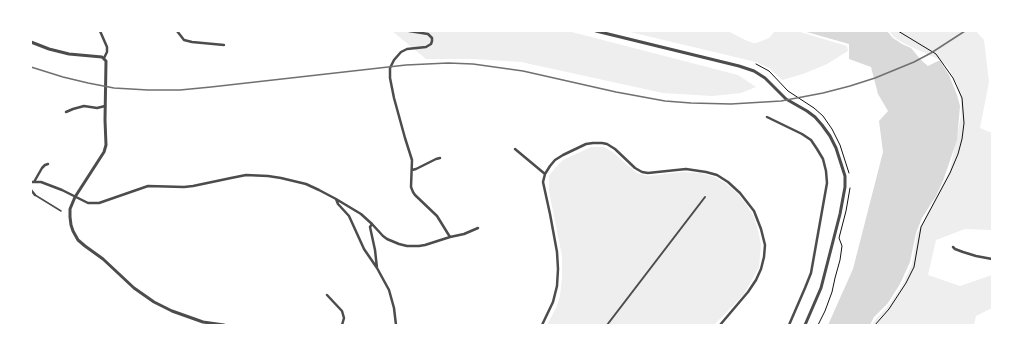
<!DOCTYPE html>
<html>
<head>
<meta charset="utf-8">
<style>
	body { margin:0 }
	#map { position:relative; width:1023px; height:356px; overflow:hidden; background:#fff; font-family:"Varela Round",sans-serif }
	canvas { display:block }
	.frame { position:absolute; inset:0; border:32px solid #fff; pointer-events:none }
</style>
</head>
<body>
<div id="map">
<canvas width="1023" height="356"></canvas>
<div class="frame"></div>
</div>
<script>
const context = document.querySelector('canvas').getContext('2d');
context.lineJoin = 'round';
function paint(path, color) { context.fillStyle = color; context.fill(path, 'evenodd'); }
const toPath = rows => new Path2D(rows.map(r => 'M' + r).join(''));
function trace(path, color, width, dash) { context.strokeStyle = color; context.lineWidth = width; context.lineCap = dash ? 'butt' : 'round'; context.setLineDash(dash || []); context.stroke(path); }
paint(toPath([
	[392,31,568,31,738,75,756,87,741,93,712,96,663,93,521,62,473,59,426,59],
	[626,31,728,31,743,39,753,43,756,43,759,42,769,38,775,31,797,31,847,46,848,51,827,64,803,74,782,80,769,68,756,62],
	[889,31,976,31,984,40,989,82,980,128,992,133,992,230,965,229,936,240,928,275,960,286,992,275,992,308,976,316,974,325,872,325,875,320,888,306,903,284,912,264,917,233,950,170,961,116,961,100,957,84,948,67,938,59,903,43,894,37],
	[591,147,604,147,614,153,625,163,637,173,648,176,683,172,700,173,715,177,725,183,737,193,746,204,754,217,758,230,761,245,759,267,744,294,714,325,547,325,556,308,560,296,562,278,562,256,549,191,549,176,555,168,563,160]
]), '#eee');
paint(toPath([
	[803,31,887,31,893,38,902,44,911,48,921,60,928,66,938,61,940,61,949,75,957,95,960,106,957,140,943,181,936,196,922,218,916,233,910,262,900,284,888,303,874,317,870,325,828,325,853,269,883,152,879,121,888,111,878,94,871,67,849,59,849,44]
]), '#d9d9d9');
trace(toPath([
	[756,64,769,71,788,91,814,108,823,116,832,129,840,145,849,173],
	[818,325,825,311,832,292,835,278,840,260,842,246,839,238,846,211,850,188],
	[875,325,889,309,906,283,914,267,921,227,950,173,958,154,962,139,964,123,962,98,953,78,936,54,898,31]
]), '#111', 1);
trace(toPath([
	[35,195,61,211]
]), '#4c4c4c', 1.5);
trace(toPath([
	[607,325,705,197]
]), '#4c4c4c', 2);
trace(toPath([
	[100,31,107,47,107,52,104,58],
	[177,31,184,40,192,42,224,45],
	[66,112,73,109,84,106,97,108,105,106],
	[767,117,802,134,811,140,817,149,823,159,826,171,827,183,811,273,805,288,789,325],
	[515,149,545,174],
	[412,170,416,169,436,159,440,158],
	[31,182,41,182,62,190,88,203,99,203,148,186,184,187,193,186,231,178,246,175,268,176,281,178,306,184,319,190,336,199,338,204,349,216,364,249,377,268],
	[34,182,42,168,45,165,48,164],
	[31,190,35,195],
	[336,199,361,214,372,224,370,227,375,250,377,268,389,290,394,308,396,325],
	[372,224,383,236,387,239,399,244,407,246,419,246,425,245,450,237,437,216,415,195,413,192,411,187,412,160,405,138,394,98,390,78,390,68,394,60,401,52,407,49,426,47,431,44,432,41,432,38,428,34,409,31],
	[450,237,464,234,478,228],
	[953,247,955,249,963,252,976,256,992,259],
	[327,295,342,311,344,318,342,325],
	[542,325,553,302,557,286,558,269,557,252,550,214,543,182,545,174,550,166,555,160,563,155,586,144,593,143,602,143,607,144,615,149,635,168,642,172,648,173,686,169,706,172,717,175,728,182,740,193,754,211,761,229,765,245,764,257,761,269,756,280,748,292,720,325]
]), '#4c4c4c', 2.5);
trace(toPath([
	[596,31,739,66,754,71,765,78,786,99,807,111,815,117,822,125,830,136,836,148,845,176,845,187,840,214,821,288,805,325],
	[31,42,49,49,69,54,102,57,106,61,105,120,106,145,104,152,75,197,70,209,70,217,71,225,73,231,78,240,85,246,103,259,134,288,154,302,172,311,203,322,224,325]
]), '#4c4c4c', 3);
trace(toPath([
	[31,67,63,77,88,83,114,88,148,90,180,90,211,87,406,65,448,63,473,64,523,71,616,92,665,101,691,103,731,104,781,101,823,93,850,86,875,78,914,62,931,53,965,31]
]), '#707070', 1.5);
</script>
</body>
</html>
